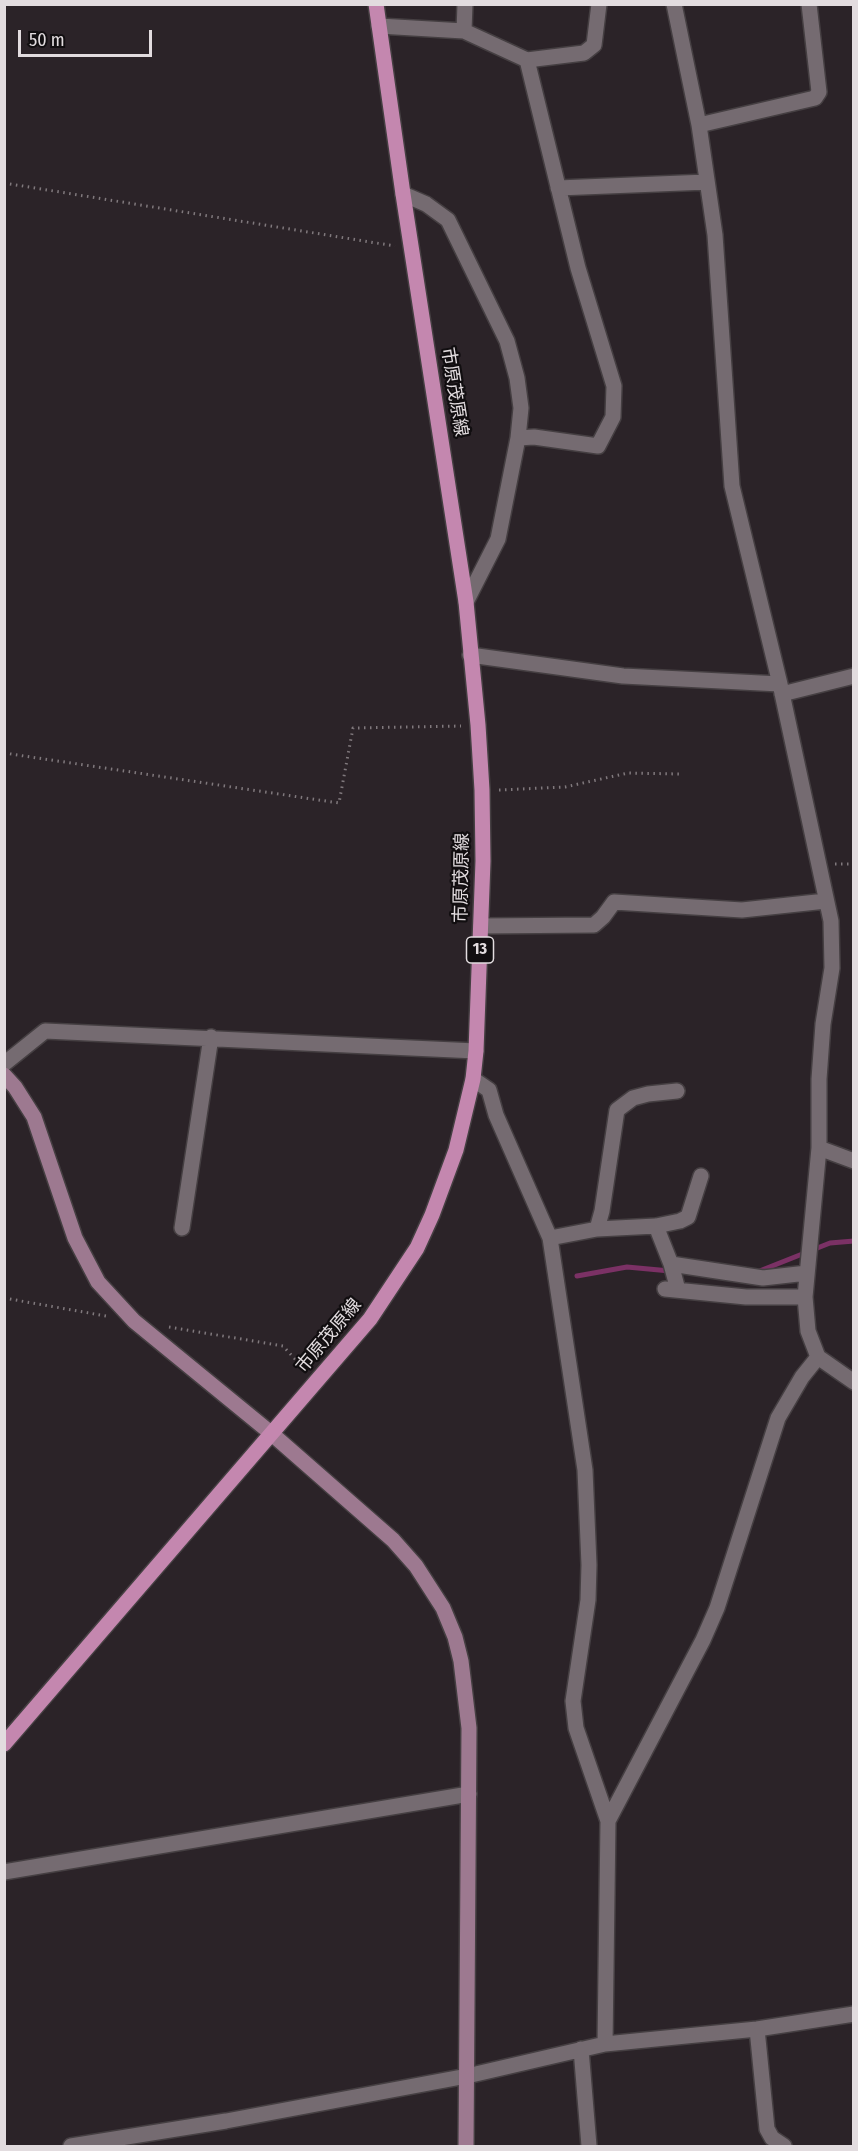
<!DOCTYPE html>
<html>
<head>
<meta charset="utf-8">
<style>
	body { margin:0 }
	#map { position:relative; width:858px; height:2151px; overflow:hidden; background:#2b2328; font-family:"Fira Sans Condensed",sans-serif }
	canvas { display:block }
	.frame { position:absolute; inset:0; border:6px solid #e2dcdf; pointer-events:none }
	.scale { position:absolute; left:18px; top:30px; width:134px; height:27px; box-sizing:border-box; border:3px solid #e2dcdf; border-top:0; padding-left:8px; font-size:18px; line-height:21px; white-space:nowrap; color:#e2dcdf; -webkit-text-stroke:4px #110e10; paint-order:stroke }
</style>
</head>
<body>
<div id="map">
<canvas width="858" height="2151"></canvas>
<div class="frame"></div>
<div class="scale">50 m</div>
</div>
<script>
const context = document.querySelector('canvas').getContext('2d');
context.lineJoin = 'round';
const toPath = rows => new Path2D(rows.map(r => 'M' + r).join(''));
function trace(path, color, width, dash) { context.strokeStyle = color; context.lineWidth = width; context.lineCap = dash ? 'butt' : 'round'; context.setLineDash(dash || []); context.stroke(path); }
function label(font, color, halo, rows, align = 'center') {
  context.font = font + ' "Fira Sans Condensed","Noto Sans JP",sans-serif'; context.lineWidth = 4.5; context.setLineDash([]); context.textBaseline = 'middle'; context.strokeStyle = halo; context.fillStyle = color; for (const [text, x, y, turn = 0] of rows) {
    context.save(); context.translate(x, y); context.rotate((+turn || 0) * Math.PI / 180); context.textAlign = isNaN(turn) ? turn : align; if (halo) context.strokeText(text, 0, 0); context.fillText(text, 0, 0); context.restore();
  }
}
trace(toPath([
	[757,1272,830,1243,854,1241],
	[577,1276,627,1267,670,1271]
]), '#7b3165', 5);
const street = toPath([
	[674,4,699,125,715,235,732,486,780,684,831,921,832,968,823,1024,819,1079,819,1148,805,1297,808,1331,818,1357,854,1382],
	[379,26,464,31,527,60,578,268,614,386,613,417,598,446,534,437,518,438],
	[464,31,465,4],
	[527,60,584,53,594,45,599,4],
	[699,125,815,98,819,92,809,4],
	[558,188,707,182],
	[403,194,426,204,448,220,507,341,517,378,521,408,518,438,498,539,466,602],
	[470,655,623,676,780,684],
	[782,694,854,676],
	[481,926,594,925,603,917,614,902,742,910,826,901],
	[4,1064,45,1031,476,1051],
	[473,1079,489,1090,496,1115,550,1238,585,1470,589,1565,588,1600,573,1701,576,1728,608,1821,605,2044],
	[819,1148,854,1161],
	[656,1226,671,1264,678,1290],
	[182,1228,211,1037],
	[597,1229,602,1211,617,1110,633,1098,648,1094,677,1091],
	[550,1238,597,1229,656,1226,680,1221,688,1217,701,1176],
	[671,1264,763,1278,807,1273],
	[665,1289,746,1297,805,1297],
	[608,1821,703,1640,717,1608,778,1418,802,1377,818,1357],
	[4,1872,469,1794],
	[757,2029,767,2129,772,2138,784,2146],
	[581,2049,589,2146],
	[71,2146,226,2121,467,2076,605,2044,757,2029,854,2014]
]);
const secondary = toPath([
	[4,1075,15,1087,34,1117,75,1238,98,1282,134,1321,272,1434,393,1540,416,1566,443,1608,455,1637,461,1661,469,1728,466,2146]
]);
const primary = toPath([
	[4,1744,370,1319,417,1248,432,1215,456,1150,473,1079,476,1051,483,861,482,790,478,725,466,602,403,194,376,4]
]);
trace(street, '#453f42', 18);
trace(secondary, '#453f42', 18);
trace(primary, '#453f42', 18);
trace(toPath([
	[4,183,395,246],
	[4,753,339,803,353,728,461,726],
	[499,790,565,787,628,773,679,774],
	[835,864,854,864],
	[4,1298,106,1316],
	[169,1327,283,1346,306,1371]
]), '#80797d', 3, [1.5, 4.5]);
trace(street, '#756b71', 15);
trace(secondary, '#9d7990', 15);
trace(primary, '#c487af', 15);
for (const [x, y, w] of [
	[480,950,27]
]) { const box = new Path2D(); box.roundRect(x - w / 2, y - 13, w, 26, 4.5); context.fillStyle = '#110e10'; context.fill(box); trace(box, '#e2dcdf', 1.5); }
label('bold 16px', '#e2dcdf', null, [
	["13",480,950]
]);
label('18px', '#e2dcdf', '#110e10', [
	["市原茂原線",454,392,81],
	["市原茂原線",462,878,-89],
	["市原茂原線",329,1336,-50]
]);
</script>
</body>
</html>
